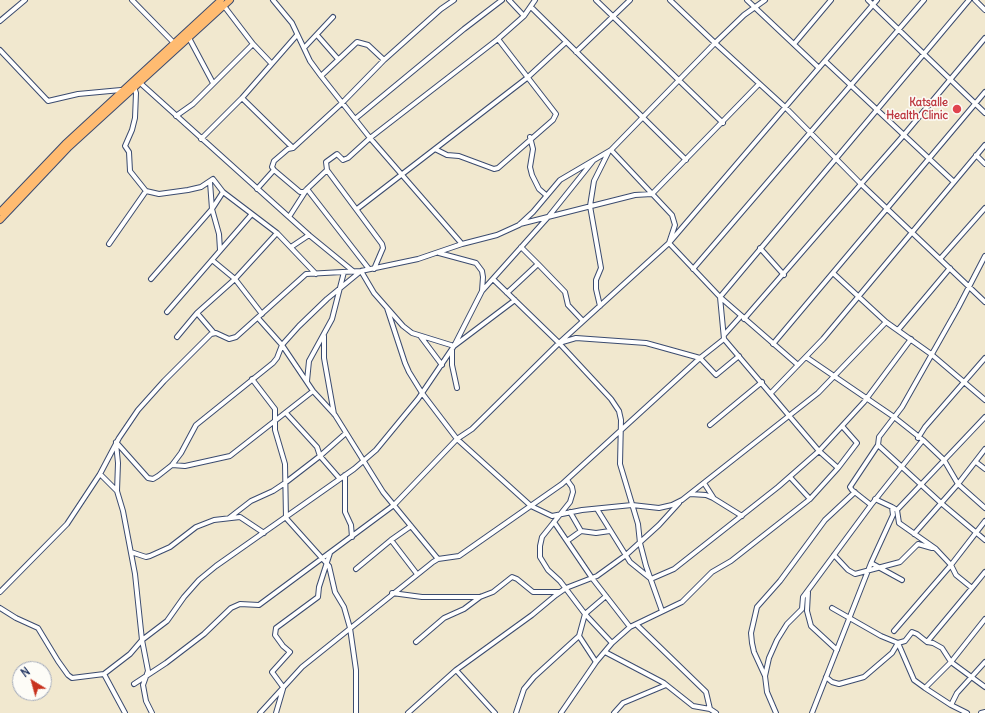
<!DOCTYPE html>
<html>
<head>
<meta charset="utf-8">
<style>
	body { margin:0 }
	#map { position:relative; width:985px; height:713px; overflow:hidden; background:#f1e8cf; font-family:Delius,sans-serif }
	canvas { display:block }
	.north { position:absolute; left:12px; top:661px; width:40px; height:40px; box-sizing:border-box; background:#fdfcf7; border:1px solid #a3aaba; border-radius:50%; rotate:323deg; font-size:11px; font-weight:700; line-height:16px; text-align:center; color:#1b2f5e }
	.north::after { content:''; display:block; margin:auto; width:14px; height:18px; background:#c8321e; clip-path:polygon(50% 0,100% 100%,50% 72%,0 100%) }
</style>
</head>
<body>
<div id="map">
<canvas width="985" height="713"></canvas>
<div class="north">N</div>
</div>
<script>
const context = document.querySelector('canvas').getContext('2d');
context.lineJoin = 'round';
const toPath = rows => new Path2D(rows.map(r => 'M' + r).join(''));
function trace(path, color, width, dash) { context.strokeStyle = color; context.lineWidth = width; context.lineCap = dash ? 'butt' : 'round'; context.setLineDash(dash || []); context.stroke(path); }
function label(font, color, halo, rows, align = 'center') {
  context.font = font + ' Delius,sans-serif'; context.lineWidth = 3; context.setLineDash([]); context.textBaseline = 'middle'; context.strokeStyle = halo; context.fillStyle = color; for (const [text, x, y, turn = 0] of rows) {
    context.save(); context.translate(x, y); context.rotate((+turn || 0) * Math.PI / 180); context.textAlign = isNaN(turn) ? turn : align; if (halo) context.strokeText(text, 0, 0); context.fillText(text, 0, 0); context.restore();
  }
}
const minor = toPath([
	[132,0,174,43],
	[273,0,292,23,310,61,321,76,370,138,462,244,497,235,519,225,533,212,560,180,611,150,715,43,786,108,861,184,744,319],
	[509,0,524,16],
	[596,0,723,123],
	[670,0,715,43,744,15,765,0],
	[747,0,819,68],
	[868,0,985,113],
	[975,0,985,10],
	[224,6,253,44,271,63],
	[531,7,686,160],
	[0,21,25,0],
	[317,35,338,59],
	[189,38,213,83],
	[985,38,903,136,861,184,985,302],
	[794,44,831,0],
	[304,48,333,17],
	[0,50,48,101,78,94,121,90],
	[576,52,630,0],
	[825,61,954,182],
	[321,76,357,42,368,45,384,60,441,9,454,0],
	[138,81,309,235,353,271],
	[134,87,136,93,135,118,132,130,125,146,129,152,130,171,146,191,159,194,188,190,201,187,213,179,223,192,277,233,316,274],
	[242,98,293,148],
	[176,116,193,104,253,44],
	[355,119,464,29,502,0],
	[530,137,533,149,530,167,532,175,539,189,546,195],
	[201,139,242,98,297,35],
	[435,149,447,155,459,156,494,169,498,168,553,120,556,114,498,39],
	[611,150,672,215,675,225,669,243,720,297,798,365],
	[976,155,985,164],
	[274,170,300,192,304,192,307,189,369,269],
	[210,182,212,209,219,234,220,250],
	[257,189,274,170,272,167,274,161,288,149,293,148,342,103,384,60],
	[357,209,527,78,566,42],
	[289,217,307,189,327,170],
	[520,224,635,195,652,194,759,84],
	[109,244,146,191],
	[291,247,309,235],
	[521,247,538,264],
	[760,248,784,275],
	[940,259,985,208],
	[212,260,235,279,262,314],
	[374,269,383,248,382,244,327,170,326,162,337,154,343,160,348,158,370,138,498,39,524,16,535,0],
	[693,269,924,0],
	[833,273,886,322,931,354,985,400],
	[151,279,212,209,223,192],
	[493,279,559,343,576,338,646,343,700,358,716,375,739,356],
	[482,291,549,216,593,161],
	[507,293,538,264,565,292,568,305,583,321],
	[600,306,596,289,596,280,601,268,590,206,594,181,608,153],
	[387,308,405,363,409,372,422,393,457,439,531,506,552,516,582,510,632,505,659,508,672,505,682,500,818,393,886,322],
	[167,312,251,215],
	[197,313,214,333],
	[258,318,282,345,313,391,335,415,383,492,438,559],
	[898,330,950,268],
	[724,335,741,316],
	[324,336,324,358,334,414],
	[177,337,197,313,235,279,277,233],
	[421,337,442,365],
	[559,343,611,399,619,411,621,420,620,464,638,524,640,543,646,566,662,611],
	[773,344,985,92],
	[452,350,452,365,457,388],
	[806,357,894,417,923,440,944,460,958,484,985,508],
	[252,379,275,409,275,430,285,464,286,518,329,566,335,592,344,607,350,628,356,670,356,713],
	[307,381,309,361,332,319,344,272],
	[771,393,823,339,985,145],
	[286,413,317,447,320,456,340,479],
	[710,425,762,382],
	[918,438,925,427,985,358],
	[116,442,148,478,153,479,158,476,172,465,181,453,196,425,273,363,277,358,282,345,299,326,327,299,361,271,374,293,403,326,412,333,454,346,515,300],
	[116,443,118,463,117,491,123,511,135,574,142,640,148,671,143,685,146,701,152,713],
	[878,445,941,503,985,540],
	[976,462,985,469],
	[172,465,185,466,230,456,313,391],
	[838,468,819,451,724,339,720,297,969,0],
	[100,474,117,491],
	[345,475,345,512,351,525,352,537],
	[790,477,810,499],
	[567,480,572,487,573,492,570,502,542,537,540,546,540,557,548,570,560,581,585,614,612,643],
	[704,483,713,497],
	[690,494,706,495,713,498,742,516],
	[871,505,852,490,850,487,878,445,879,437,902,407,958,308,985,256],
	[892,507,897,510,899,523,936,549,951,565,956,575,972,588,927,642],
	[597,509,630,562,651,579,674,569,778,487,819,451,864,402,911,339],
	[897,510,985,417],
	[570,512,581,531],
	[229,518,251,501,273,491,285,483,320,456,346,433],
	[554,522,592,578,630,627],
	[914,534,958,484,985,449],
	[391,540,411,526],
	[567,541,581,531,596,533,610,531],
	[131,552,146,557,150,556,170,547,196,527,214,520,240,517,264,533],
	[834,555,848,570,855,574,900,562,918,544,932,548],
	[871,563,902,580],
	[356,569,391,540,417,574],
	[972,588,985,572],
	[0,592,67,524,100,474,119,438,138,410,164,381,211,334,216,333,229,339,236,337,306,274,361,271,418,259,462,244],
	[808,592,807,611,811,626,837,650],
	[392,593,422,597,480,597,493,592,512,577,517,579,533,592,560,592],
	[0,608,16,618,38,628,58,661,68,675,72,678,104,674,130,654,142,640,167,621,184,597,199,580,216,566,354,469,376,450,418,399,454,346,482,291,483,277,482,271,476,263,439,253],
	[832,608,881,636,898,643,905,641,912,632,917,634,927,642,933,643,942,648,951,662,985,687],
	[637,625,706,692,710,709],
	[894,631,951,565,985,521],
	[579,636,596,662],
	[416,642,444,618,464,609,480,597],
	[898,643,914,680,925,688],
	[605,652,664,683,693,706,710,709,716,713],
	[456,670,495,713],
	[104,674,125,713],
	[765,676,769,658,777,640,787,624,802,609,803,597,871,505,923,440],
	[826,677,832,682,839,684,864,677,892,653,898,643],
	[134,684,166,663,204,634,231,608,240,604,259,605,394,505,457,439,472,429,559,343,669,243,877,0],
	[283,687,272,672,290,652,283,646,275,635,276,628,318,597,319,587,330,553],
	[951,705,957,693,985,662],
	[260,713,302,667,433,562,438,559,459,556,562,484,700,358,724,339],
	[276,713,283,689],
	[408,713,456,670,532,615,556,595,566,588,597,576,626,555,659,525,679,503],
	[516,713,524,689,534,677,579,636,585,614,606,596],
	[561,713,596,662,612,643,630,627,682,602,712,572,731,561,810,499,838,468,857,443,842,426],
	[614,713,623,703,666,685],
	[776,713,767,692,765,676,754,652,752,643,751,633,757,607,780,581,825,520,855,492],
	[812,713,871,563,893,515,892,507,875,499],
	[967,713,951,705,925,688,951,662,985,619],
	[981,713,985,712]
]);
const primary = toPath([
	[0,212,65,144,221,0],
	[0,220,69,147,230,0]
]);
trace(minor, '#3b4b6f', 6);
trace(primary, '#3b4b6f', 8);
trace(minor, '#fff', 4);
trace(primary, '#ffbb71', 6);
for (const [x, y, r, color] of [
	[957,109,5,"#e0444e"]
]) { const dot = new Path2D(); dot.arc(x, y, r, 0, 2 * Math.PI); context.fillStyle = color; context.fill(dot); trace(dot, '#fdfcf7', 1.5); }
label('bold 11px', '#be3a42', '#fdfcf7', [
	["Katsalle",948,103],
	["Health Clinic",948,116]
], 'right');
</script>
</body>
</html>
